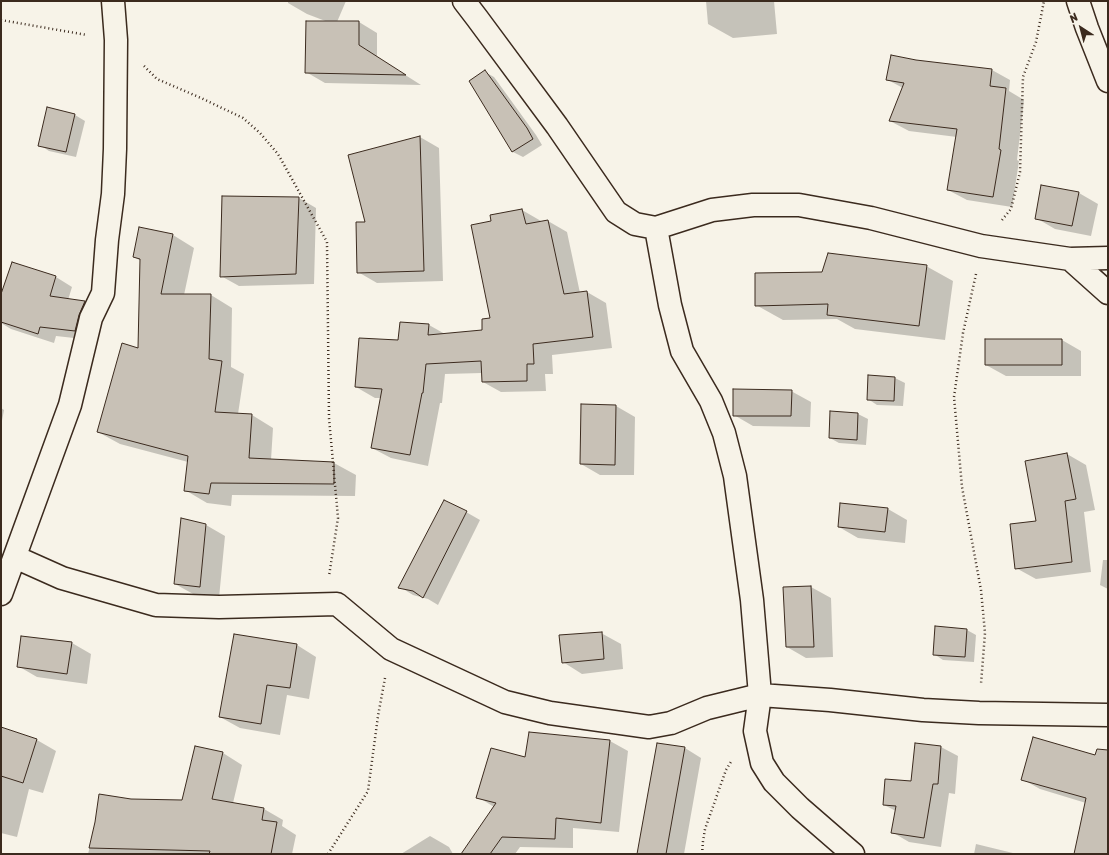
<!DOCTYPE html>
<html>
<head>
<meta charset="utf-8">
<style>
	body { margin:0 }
	#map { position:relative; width:1109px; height:855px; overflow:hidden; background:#f7f3e8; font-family:Sriracha,sans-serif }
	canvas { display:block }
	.frame { position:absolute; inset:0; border:2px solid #3b2a1e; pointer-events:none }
	.north { position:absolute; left:1061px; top:8px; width:40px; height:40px; -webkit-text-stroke:3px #f7f3e8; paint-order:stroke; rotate:324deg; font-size:11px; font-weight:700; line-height:16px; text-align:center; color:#3b2a1e }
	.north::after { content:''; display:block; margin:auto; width:14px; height:18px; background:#3b2a1e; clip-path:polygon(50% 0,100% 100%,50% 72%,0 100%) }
</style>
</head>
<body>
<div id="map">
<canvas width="1109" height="855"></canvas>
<div class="frame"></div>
<div class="north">N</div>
</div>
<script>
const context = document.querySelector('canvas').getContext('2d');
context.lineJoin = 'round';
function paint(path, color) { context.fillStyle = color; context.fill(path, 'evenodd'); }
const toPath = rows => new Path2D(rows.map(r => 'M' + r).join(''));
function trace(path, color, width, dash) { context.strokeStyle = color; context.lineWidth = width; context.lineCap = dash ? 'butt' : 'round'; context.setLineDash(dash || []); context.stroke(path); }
paint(toPath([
	[288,1,346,1,337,22,359,22,377,33,377,57,421,85,325,83,306,72,328,22,307,14,288,3],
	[706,1,774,1,777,34,733,38,708,24],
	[992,70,1010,80,1009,91,1024,100,1017,160,1019,161,1012,207,967,200,948,190,957,137,909,131,890,121,903,88,888,80],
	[485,72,494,77,536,135,542,145,523,157,513,152,470,81],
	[48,109,75,115,85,121,76,157,49,151,40,145],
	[420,137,439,148,443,281,377,283,358,272,366,223],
	[1079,193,1098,204,1091,236,1055,229,1036,218],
	[299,198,316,208,314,284,239,286,221,276],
	[522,210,541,221,541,222,548,221,567,232,580,293,587,292,606,303,612,348,552,355,553,374,545,374,546,391,501,392,483,382,482,373,445,374,442,403,440,403,428,466,391,458,372,448,381,398,375,398,356,387,399,341,401,323,429,325,445,334,483,331,491,319,492,222],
	[173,235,194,248,184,295,211,295,232,308,231,367,244,374,238,414,252,415,273,428,271,460,334,463,356,475,355,496,232,495,231,506,207,503,185,490,188,462,120,444,98,432,139,349,141,261,134,257],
	[12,263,56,277,72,287,68,300,85,302,102,311,92,340,56,336,54,343,11,329,1,323,1,298],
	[926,266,953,281,945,340,855,329,837,319,783,320,756,305,823,273],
	[1062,340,1081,351,1081,376,1006,376,986,365],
	[895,378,905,383,903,406,877,405,868,399],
	[791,391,811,402,810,427,753,426,734,415],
	[616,406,635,417,634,475,600,475,581,464],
	[1,408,4,410,1,426],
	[858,414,868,419,866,445,839,443,830,438],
	[1067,454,1086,465,1095,510,1084,512,1091,572,1036,579,1016,568],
	[888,509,907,520,905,543,858,538,839,527],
	[466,512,480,520,438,605,428,599,413,595,400,587],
	[206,525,225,536,219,598,195,595,175,584],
	[1103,560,1108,560,1108,589,1100,585],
	[811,587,831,598,833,657,806,658,787,647,784,588],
	[967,630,976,635,974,662,943,660,934,654],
	[601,633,621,644,623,669,582,674,563,662],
	[235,635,297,645,316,657,309,699,287,695,280,735,240,728,220,717],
	[72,643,91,654,87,684,37,677,18,666],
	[1,728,37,740,56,751,43,793,29,789,17,837,1,833],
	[610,741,628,751,619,832,573,828,573,848,520,847,515,854,462,854,494,807,478,797,526,758],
	[915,744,941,747,958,756,955,794,949,793,941,847,909,842,892,832,896,811,884,805,912,782],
	[685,748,701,758,684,854,638,854],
	[223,753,242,765,233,803,264,809,283,820,282,826,296,835,292,854,88,854,96,822,131,800,183,801],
	[1108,765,1108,854,1075,854,1086,803,1040,789,1022,779],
	[430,836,449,847,453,854,401,854],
	[976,844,1017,854,974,854]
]), '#0003');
const building = toPath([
	[306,21,359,21,359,45,406,75,305,73,306,21],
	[891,55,916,60,992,69,990,86,1006,88,999,149,1001,150,993,197,947,190,957,129,889,121,904,83,886,80,891,55],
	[485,70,527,128,533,139,512,152,469,81,485,70],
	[47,107,75,114,66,152,38,146,47,107],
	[420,136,424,271,357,273,356,222,365,222,348,155,420,136],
	[1041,185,1079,192,1072,226,1035,219,1041,185],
	[222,196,299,197,296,274,220,277,222,196],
	[522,209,526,224,548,220,564,294,587,291,593,337,533,344,534,364,527,364,527,381,482,382,481,361,426,364,423,393,422,393,410,455,371,448,382,389,355,387,359,338,398,340,400,322,429,324,428,335,482,330,482,319,490,318,471,225,491,221,490,215,522,209],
	[139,227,173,234,161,294,211,294,209,359,222,361,215,412,252,414,249,458,334,462,334,484,211,483,209,494,184,491,188,456,97,432,122,343,138,348,140,259,133,257,139,227],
	[828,253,927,265,919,326,827,315,828,304,755,306,755,273,822,272,828,253],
	[12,262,56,276,50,296,85,301,79,315,75,331,40,327,38,334,1,322,1,294,12,262],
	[985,339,1062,339,1062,365,985,365,985,339],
	[868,375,895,377,894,401,867,400,868,375],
	[733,389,792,390,791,416,733,416,733,389],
	[581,404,616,405,615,465,580,464,581,404],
	[830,411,858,413,857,440,829,438,830,411],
	[1067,453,1076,499,1065,501,1072,562,1015,569,1010,524,1036,521,1025,461,1067,453],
	[444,500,467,511,423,598,413,591,398,588,444,500],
	[840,503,888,508,885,532,838,527,840,503],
	[181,518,206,524,200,587,174,584,181,518],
	[811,586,814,647,786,647,783,587,811,586],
	[935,626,967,629,965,657,933,655,935,626],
	[602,632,604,659,562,663,559,635,602,632],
	[234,634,297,644,290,688,267,685,261,724,219,717,234,634],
	[21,636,72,642,67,674,17,667,21,636],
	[1,727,37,739,23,783,1,776,1,727],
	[529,732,610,740,601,823,556,818,555,839,502,837,490,854,461,854,496,803,476,798,491,748,525,757,529,732],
	[1033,737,1095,755,1097,749,1108,750,1108,854,1074,854,1086,798,1021,780,1033,737],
	[657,743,685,747,666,854,637,854,657,743],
	[915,743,941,746,938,784,933,784,924,838,891,833,896,806,883,805,885,779,911,781,915,743],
	[195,746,223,752,212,799,264,808,262,820,277,822,271,854,209,854,210,851,89,848,95,822,99,794,131,799,182,800,195,746]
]);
paint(building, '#c8c1b6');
trace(building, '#3b2a1e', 1);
const minor = toPath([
	[464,1,477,18,557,126,616,212,635,224,656,228,670,305,682,351,711,401,724,433,735,476,752,600,760,695,755,731,762,763,774,782,800,808,853,854],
	[1078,1,1087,28,1108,81],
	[656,228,712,210,753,205,799,205,871,218,981,246,1070,259,1108,258],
	[1070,259,1108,293],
	[15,557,62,578,156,605,219,607,337,604,391,649,505,702,550,713,649,727,671,723,707,708,760,695,830,700,923,710,979,713,1108,715],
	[1,594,70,405,91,318,103,293,107,240,113,194,115,149,116,40,113,1]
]);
trace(minor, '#3b2a1e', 25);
trace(toPath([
	[1,20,87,35],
	[144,66,157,79,201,98,243,118,260,133,278,154,327,242,329,418,338,518,329,576],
	[1002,220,1011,209,1020,172,1023,77,1036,42,1044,1],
	[976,274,963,333,954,397,962,487,981,590,985,633,981,684],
	[328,854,368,791,378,716,385,678],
	[702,854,703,841,705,829,726,770,732,760]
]), '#3b2a1e', 2.5, [1, 3]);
trace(minor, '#f7f3e8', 22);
</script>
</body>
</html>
